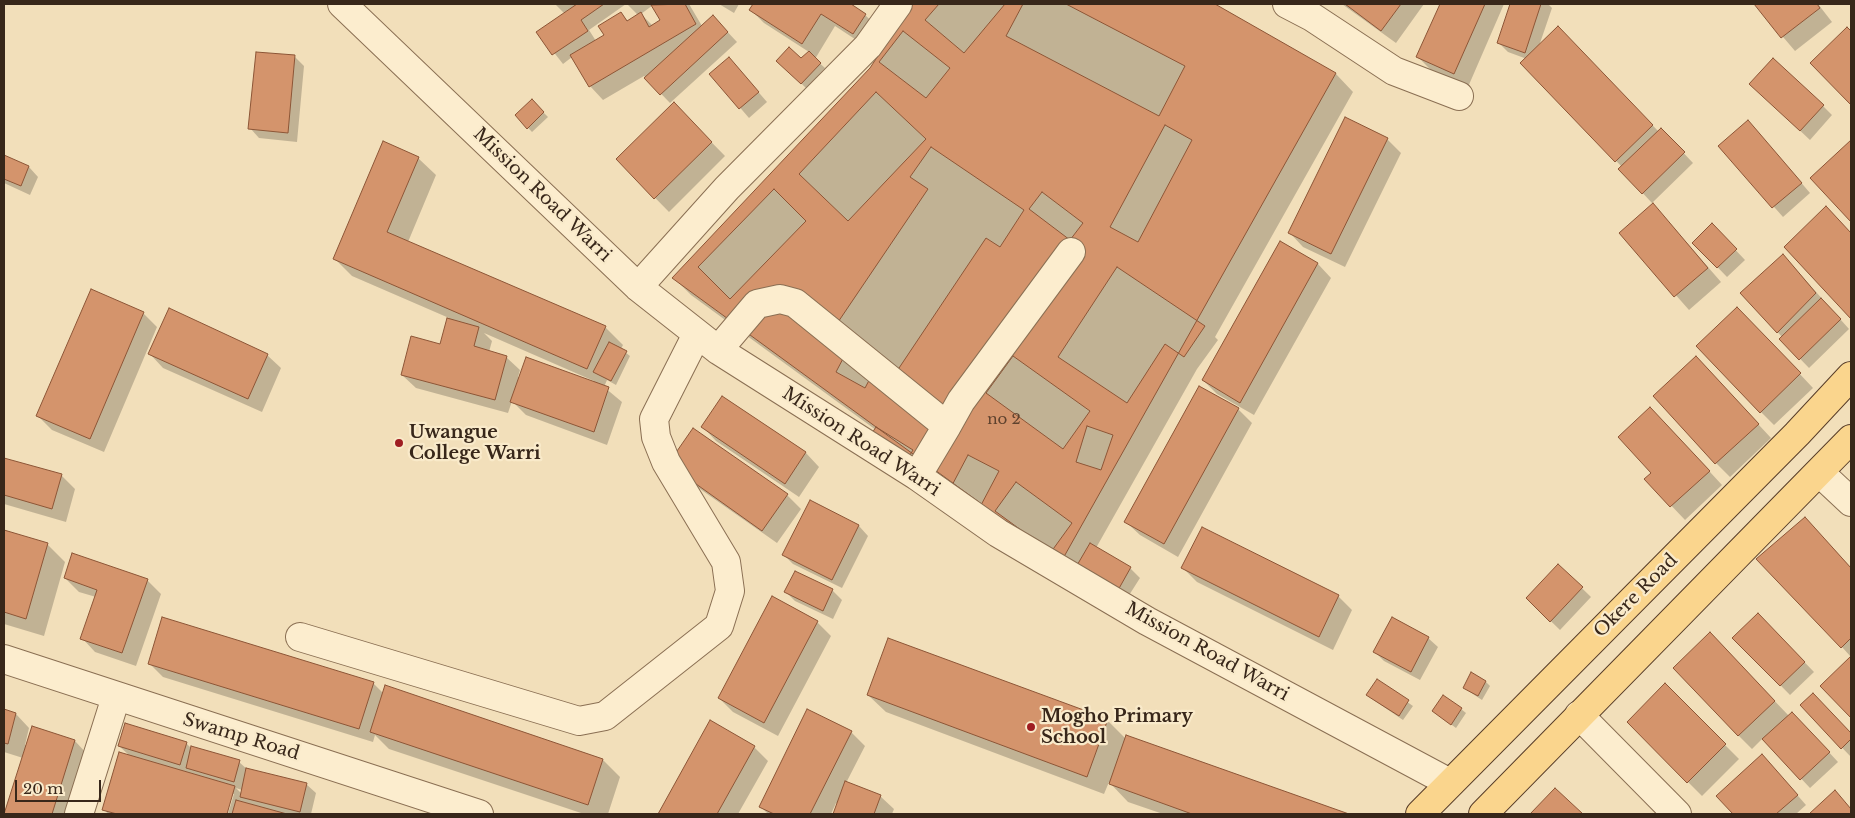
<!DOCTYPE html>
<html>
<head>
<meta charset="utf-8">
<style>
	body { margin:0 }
	#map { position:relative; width:1855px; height:818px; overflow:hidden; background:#f2dfba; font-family:"Libre Baskerville",serif }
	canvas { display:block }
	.frame { position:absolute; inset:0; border:5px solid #38271a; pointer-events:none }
	.scale { position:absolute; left:15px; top:780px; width:86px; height:22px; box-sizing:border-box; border:2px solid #38271a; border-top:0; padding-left:6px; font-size:15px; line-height:18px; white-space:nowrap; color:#38271a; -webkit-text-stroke:4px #f9eaca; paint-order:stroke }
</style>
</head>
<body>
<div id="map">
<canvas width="1855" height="818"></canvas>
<div class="frame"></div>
<div class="scale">20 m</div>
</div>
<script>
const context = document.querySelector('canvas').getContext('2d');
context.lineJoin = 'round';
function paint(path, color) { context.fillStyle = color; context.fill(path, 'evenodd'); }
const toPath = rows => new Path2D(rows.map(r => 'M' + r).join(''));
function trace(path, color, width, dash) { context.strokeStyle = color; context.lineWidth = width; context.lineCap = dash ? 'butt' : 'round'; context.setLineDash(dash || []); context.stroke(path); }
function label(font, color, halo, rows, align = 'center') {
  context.font = font + ' "Libre Baskerville",serif'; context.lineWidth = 4.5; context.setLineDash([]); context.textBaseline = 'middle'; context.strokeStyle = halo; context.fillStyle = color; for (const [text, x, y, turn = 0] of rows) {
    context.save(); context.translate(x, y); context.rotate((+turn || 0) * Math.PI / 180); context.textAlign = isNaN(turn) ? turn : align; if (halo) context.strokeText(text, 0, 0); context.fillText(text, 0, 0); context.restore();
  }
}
paint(toPath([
	[555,4,626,4,589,30,596,41,605,36,621,14,628,21,638,15,627,4,689,4,702,26,722,26,737,42,670,103,644,76,603,100,590,86,572,57,563,64,538,32,565,14],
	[653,5,662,21,653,26,641,14],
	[719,4,739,4,734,13],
	[755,4,848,4,865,15,879,28,867,47,835,26,815,59,825,68,806,88,778,61,801,60,809,52,764,23,751,10],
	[914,4,1213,4,1336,74,1353,92,1215,337,1218,340,1197,369,1096,548,1130,568,1140,578,1126,600,910,466,876,430,691,295,674,278,871,69],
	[1342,4,1424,4,1396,43],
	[1441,4,1504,4,1468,87,1432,71,1418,57],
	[1512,4,1548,4,1552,8,1539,46,1572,42,1659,132,1661,129,1693,163,1652,203,1620,169,1622,167,1522,63,1527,59,1508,52,1499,43],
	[1755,4,1818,4,1832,22,1795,51],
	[1847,29,1851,33,1851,104,1812,63],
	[295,57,304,66,297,142,259,138,250,128],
	[729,58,767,102,749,118,711,74],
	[1760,93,1823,106,1832,115,1810,140],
	[532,101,548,117,532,132,516,115],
	[674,104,725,156,669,212,617,159],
	[1346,118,1387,139,1401,153,1345,267,1303,247,1290,233],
	[1757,131,1810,193,1783,217,1720,146],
	[1851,141,1851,220,1812,178],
	[4,156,29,167,38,177,30,195,4,183],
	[418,158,436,175,408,242,605,327,623,345,621,349,630,356,616,385,607,380,604,387,622,402,607,445,526,415,512,401,508,413,416,388,402,375,441,345,449,318,352,276,335,259],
	[484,333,594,381,593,383,518,377,520,370,506,357,489,352,492,341],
	[1666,219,1721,282,1689,310,1621,233],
	[1840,221,1851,234,1851,317,1785,247],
	[1712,225,1745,260,1727,277,1694,243],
	[1281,243,1318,264,1331,278,1254,415,1217,394,1203,380],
	[1792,265,1849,329,1809,368,1781,339,1782,337,1742,293],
	[143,313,157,327,104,452,52,430,38,416],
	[1751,322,1813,388,1774,425,1761,412],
	[150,354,267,355,281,368,262,412,163,368],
	[1710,372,1771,438,1730,477,1716,463],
	[723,398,806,453,819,467,799,497,716,441,703,427],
	[1238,409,1252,423,1178,557,1140,535,1126,522],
	[1664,422,1722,485,1685,520,1646,479,1653,473],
	[693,429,787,495,801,509,777,543,683,477],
	[4,459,61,475,75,489,66,522,4,504],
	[810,502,859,526,868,536,842,588,793,564,784,555],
	[4,531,47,544,65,562,44,636,4,624],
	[1819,533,1851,568,1851,657,1842,647],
	[1558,565,1591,597,1560,630,1527,598],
	[1183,568,1338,596,1352,610,1333,650,1197,582],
	[65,578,147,580,161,594,136,666,95,652,82,638,96,597,79,592],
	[832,590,842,600,833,619,795,601,786,592],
	[1758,614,1814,672,1790,695,1734,638],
	[817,622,831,636,778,736,733,712,719,698],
	[1428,638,1438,647,1420,680,1384,661,1375,652],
	[1724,648,1789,716,1802,723,1838,762,1810,788,1763,738,1752,749,1738,735],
	[1851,657,1851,716,1822,686],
	[149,663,373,683,384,694,603,760,620,777,608,814,584,814,389,749,375,735,373,742,163,677],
	[1377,681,1413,706,1403,720,1372,699],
	[1486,682,1490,686,1482,700,1464,688],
	[1665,685,1739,759,1702,796,1628,722],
	[868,695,1107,720,1126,739,1127,736,1345,814,1163,814,1128,802,1109,782,1104,794,886,712],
	[1813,695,1851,735,1851,757,1801,705],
	[1461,709,1466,713,1456,728,1433,711],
	[4,711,16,714,29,728,25,745,75,741,88,755,70,814,5,814,23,758,4,752],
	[710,722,754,747,768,761,738,814,659,814],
	[851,732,865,746,846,783,880,796,894,809,892,814,834,814,838,804,836,803,831,814,768,814,760,806],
	[186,743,192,749,239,762,248,770,306,784,316,793,311,814,228,814,234,794,231,794,226,814,108,814,104,809,130,756,119,746],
	[236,788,242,790,242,794],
	[1771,765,1806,805,1796,814,1734,814,1718,796],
	[1835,792,1851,809,1851,814,1810,814]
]), '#0003');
const building = toPath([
	[577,4,604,4,581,20,588,31,552,55,536,32,577,4],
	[685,4,696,24,589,87,570,55,604,35,598,26,621,12,627,21,641,12,649,27,660,20,651,5,685,4],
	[753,4,851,4,866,14,853,34,821,14,802,44,749,10,753,4],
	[912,4,1215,4,1336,73,1061,562,672,278,870,68,912,4],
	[939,4,1005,4,964,53,925,20,939,4],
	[1023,4,1066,4,1185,66,1159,116,1006,36,1023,4],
	[1345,4,1401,4,1381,31,1345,4],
	[1440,4,1485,4,1454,74,1416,57,1440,4],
	[1510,4,1541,4,1525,53,1497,43,1510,4],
	[1754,4,1817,4,1820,8,1781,38,1754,4],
	[713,15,728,32,660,95,644,78,713,15],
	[1558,26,1653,125,1615,162,1520,63,1558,26],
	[1847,27,1851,31,1851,105,1810,63,1847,27],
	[903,31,950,68,926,98,879,62,903,31],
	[789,47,801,58,809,51,821,63,801,84,776,61,789,47],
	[256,52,295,55,288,133,248,129,256,52],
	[729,57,759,92,739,109,709,74,729,57],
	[1773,58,1824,105,1800,131,1749,84,1773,58],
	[876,92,926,139,848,221,799,174,876,92],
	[532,99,544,112,527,129,515,115,532,99],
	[674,102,712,142,654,199,616,159,674,102],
	[1345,117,1388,138,1331,254,1288,233,1345,117],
	[1748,120,1802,183,1772,208,1718,146,1748,120],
	[1165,125,1192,140,1138,242,1110,227,1165,125],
	[1661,128,1685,152,1642,194,1618,169,1661,128],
	[1851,140,1851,222,1810,178,1851,140],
	[383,141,419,157,387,232,606,326,587,369,333,259,383,141],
	[931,147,1024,210,1000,247,986,238,895,374,832,331,928,189,910,177,931,147],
	[4,155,29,166,21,186,4,179,4,155],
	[774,189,806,221,730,299,698,267,774,189],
	[1042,192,1083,223,1070,240,1029,209,1042,192],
	[1653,203,1708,268,1674,297,1619,233,1653,203],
	[1826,206,1851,233,1851,319,1784,247,1826,206],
	[1712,223,1737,249,1717,268,1692,243,1712,223],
	[1280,241,1318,263,1240,403,1202,380,1280,241],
	[1783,254,1816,293,1777,333,1740,293,1783,254],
	[1117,267,1205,326,1184,357,1165,344,1127,403,1058,357,1117,267],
	[91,289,144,312,90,439,36,416,91,289],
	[1821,298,1841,319,1799,360,1779,339,1821,298],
	[1737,307,1801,373,1760,413,1696,346,1737,307],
	[169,308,268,354,248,399,148,354,169,308],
	[447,318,479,327,474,346,507,356,495,400,401,375,411,336,440,344,447,318],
	[609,342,627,351,611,381,593,372,609,342],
	[846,353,875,369,865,388,836,372,846,353],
	[1013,356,1090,411,1063,449,986,393,1013,356],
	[1696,356,1759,424,1715,464,1653,396,1696,356],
	[526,357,609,387,594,432,510,402,526,357],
	[1199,386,1239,408,1164,544,1124,522,1199,386],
	[722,396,806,452,785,484,701,427,722,396],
	[1650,407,1710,471,1670,507,1644,479,1651,473,1618,437,1650,407],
	[1087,426,1113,435,1101,470,1076,462,1087,426],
	[876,427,913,450,905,463,868,439,876,427],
	[693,428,788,494,762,531,668,464,693,428],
	[968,455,999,471,980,507,949,491,968,455],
	[4,458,62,474,52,509,4,495,4,458],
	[1016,482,1072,523,1051,552,995,511,1016,482],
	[810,500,859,525,832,580,782,555,810,500],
	[1805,517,1851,568,1851,638,1841,648,1756,559,1805,517],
	[1202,527,1339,595,1319,637,1181,568,1202,527],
	[4,530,48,543,26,619,4,612,4,530],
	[1090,543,1131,567,1117,592,1076,567,1090,543],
	[72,553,148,579,122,653,80,639,97,590,64,578,72,553],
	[1558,564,1583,587,1550,622,1526,598,1558,564],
	[795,571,833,589,823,611,784,592,795,571],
	[772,596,818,621,764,723,718,698,772,596],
	[1758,613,1805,662,1780,686,1732,638,1758,613],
	[162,617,374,682,359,729,148,664,162,617],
	[1392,617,1429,637,1411,672,1373,652,1392,617],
	[1710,632,1775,701,1738,736,1673,668,1710,632],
	[888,638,1108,719,1087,777,867,695,888,638],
	[1851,656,1851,718,1820,686,1851,656],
	[1471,672,1486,681,1478,696,1463,688,1471,672],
	[1377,679,1409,700,1399,716,1366,695,1377,679],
	[1665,683,1726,744,1687,783,1627,722,1665,683],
	[385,685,603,759,588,805,370,732,385,685],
	[1813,693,1851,733,1851,739,1841,749,1800,705,1813,693],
	[1443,695,1462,708,1451,725,1432,711,1443,695],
	[4,709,16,713,8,744,4,743,4,709],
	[807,709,852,731,810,814,774,814,759,807,807,709],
	[1792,712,1830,752,1800,780,1762,739,1792,712],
	[710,720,755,746,717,814,658,814,710,720],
	[125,723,187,742,180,765,118,746,125,723],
	[32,726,75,740,52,814,4,814,32,726],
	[1126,735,1349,814,1192,814,1109,784,1126,735],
	[191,746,240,760,234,782,186,768,191,746],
	[119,752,235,786,227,814,117,814,102,810,119,752],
	[1762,754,1798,795,1776,814,1733,814,1716,796,1762,754],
	[246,768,307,783,300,812,240,797,246,768],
	[845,781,881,795,874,814,833,814,845,781],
	[1555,788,1583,814,1530,814,1555,788],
	[1835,790,1851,809,1851,814,1809,814,1835,790],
	[236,800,287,814,232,814,236,800]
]);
paint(building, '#d4946c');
trace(building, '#8c5536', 1);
const minor = toPath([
	[342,4,638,287,718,350,917,476,998,533,1147,621,1450,783],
	[1287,4,1312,17,1394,71,1459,96],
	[638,287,727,188,868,46,898,4],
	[718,350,757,304,780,299,795,303,947,426,961,401,1071,252],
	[1820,473,1851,502],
	[917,476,947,426],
	[300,637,579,721,605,716,719,626,730,591,726,562,666,462,656,437,654,419,697,334],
	[4,659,479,814],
	[1579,715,1677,814],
	[79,814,116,697]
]);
const major = toPath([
	[1420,814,1797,434,1851,376],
	[1483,814,1851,439]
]);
trace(minor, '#8a6f53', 30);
trace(major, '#573c28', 30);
trace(minor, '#fcedce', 28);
trace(major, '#fad58d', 28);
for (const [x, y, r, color] of [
	[399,443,5,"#9f1d22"],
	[1031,727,5,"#9f1d22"]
]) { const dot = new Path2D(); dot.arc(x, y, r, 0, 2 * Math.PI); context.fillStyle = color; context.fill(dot); trace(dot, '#f9eaca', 2); }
label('15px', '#5f422e', null, [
	["no 2",1004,420]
]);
label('18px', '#38271a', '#f9eaca', [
	["Mission Road Warri",542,195,44],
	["Mission Road Warri",861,442,33],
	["Okere Road",1636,596,-45],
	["Mission Road Warri",1207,652,29],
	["Swamp Road",241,737,17]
]);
label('bold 18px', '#38271a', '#f9eaca', [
	["Uwangue",409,433],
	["College Warri",409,454],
	["Mogho Primary",1041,717],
	["School",1041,738]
], 'left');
</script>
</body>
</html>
